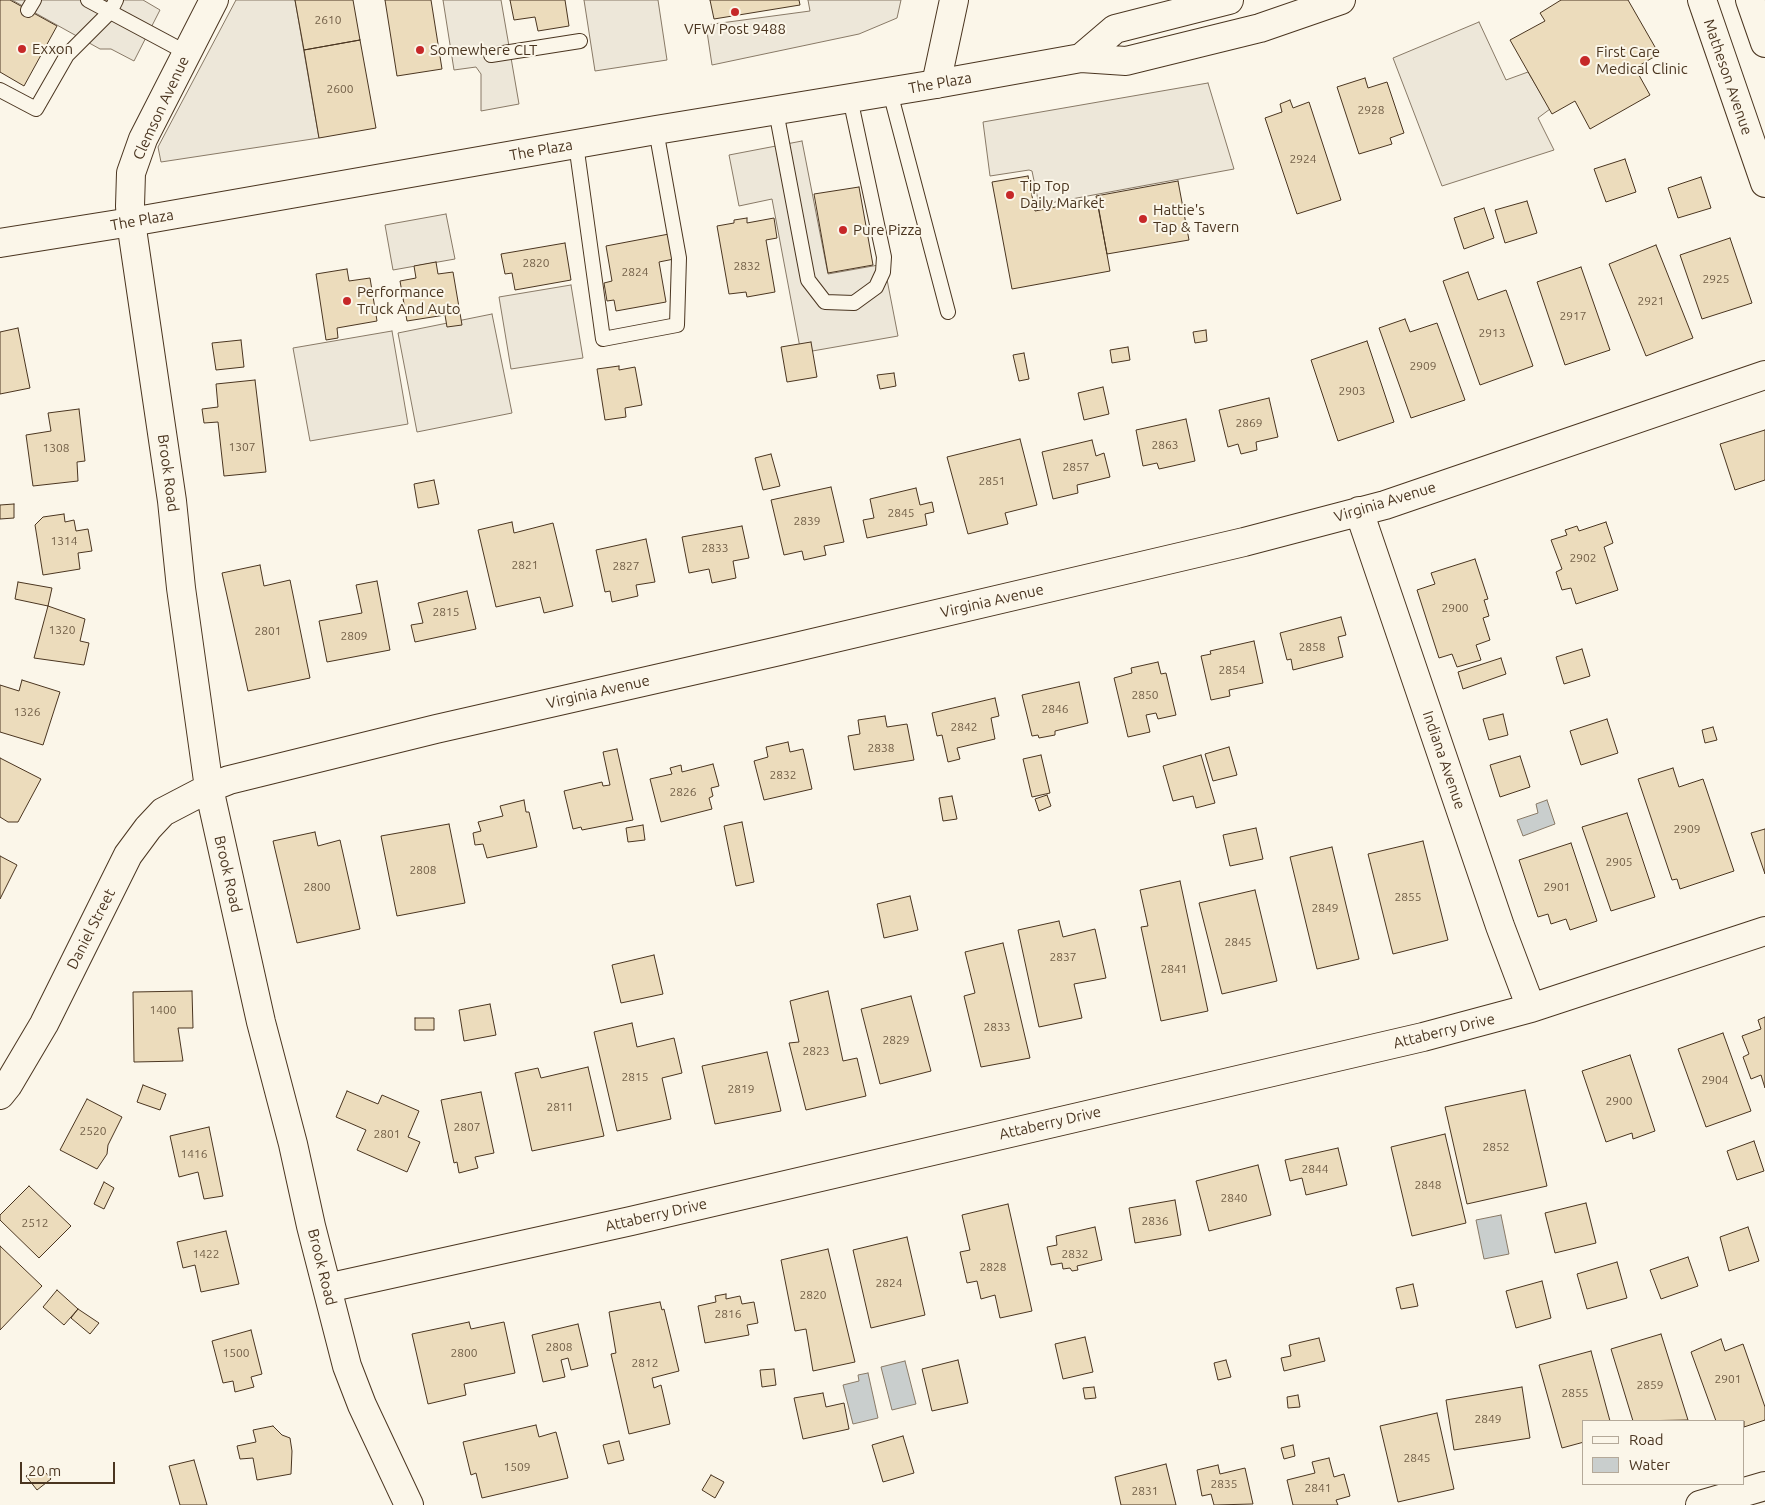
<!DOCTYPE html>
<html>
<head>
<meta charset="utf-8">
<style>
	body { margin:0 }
	#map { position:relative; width:1765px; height:1505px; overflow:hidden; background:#fbf6e9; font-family:Ubuntu,sans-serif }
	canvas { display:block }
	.legend { position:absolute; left:1582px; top:1420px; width:162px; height:65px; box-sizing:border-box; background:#fbf6e9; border:1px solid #b4a999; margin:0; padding:6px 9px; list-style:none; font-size:15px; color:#4a3520 }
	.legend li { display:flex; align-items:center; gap:10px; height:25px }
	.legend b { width:25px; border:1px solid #b4a999 }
	.scale { position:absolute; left:20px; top:1462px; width:95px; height:22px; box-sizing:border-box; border:2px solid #4a3520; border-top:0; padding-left:6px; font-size:15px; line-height:18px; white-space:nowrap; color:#4a3520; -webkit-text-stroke:4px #fbf6e9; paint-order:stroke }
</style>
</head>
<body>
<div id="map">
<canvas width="1765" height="1505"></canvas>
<ul class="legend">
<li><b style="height:6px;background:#fbf6e9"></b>Road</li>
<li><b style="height:14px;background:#c9cecd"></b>Water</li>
</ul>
<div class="scale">20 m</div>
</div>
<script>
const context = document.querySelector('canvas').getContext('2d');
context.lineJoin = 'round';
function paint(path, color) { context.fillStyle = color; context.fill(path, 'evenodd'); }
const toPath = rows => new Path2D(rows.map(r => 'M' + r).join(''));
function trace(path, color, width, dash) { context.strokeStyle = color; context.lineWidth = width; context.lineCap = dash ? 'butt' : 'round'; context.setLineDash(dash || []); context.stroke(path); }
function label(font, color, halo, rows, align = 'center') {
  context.font = font + ' Ubuntu,sans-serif'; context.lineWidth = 4; context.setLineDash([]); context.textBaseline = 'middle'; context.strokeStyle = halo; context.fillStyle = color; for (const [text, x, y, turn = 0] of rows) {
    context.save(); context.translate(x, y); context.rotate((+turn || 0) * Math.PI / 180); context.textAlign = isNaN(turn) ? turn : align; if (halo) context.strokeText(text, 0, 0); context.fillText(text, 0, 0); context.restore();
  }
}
const parking = toPath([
	[12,0,143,0,160,10,134,61,111,49,100,49,12,0],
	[236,0,295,0,319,138,161,162,158,147,236,0],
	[443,0,501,0,519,104,481,111,481,74,476,67,454,70,443,0],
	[584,0,658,0,667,60,595,71,584,0],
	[808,0,901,0,897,18,859,34,712,65,706,25,810,11,808,0],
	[1479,22,1506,80,1528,72,1550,109,1538,118,1554,150,1442,186,1393,58,1479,22],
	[1208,83,1234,169,1039,205,1032,171,1029,170,990,176,983,122,1208,83],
	[802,141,828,274,884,264,898,336,801,353,772,199,739,206,729,155,802,141],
	[446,214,455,259,393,270,385,225,446,214],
	[571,285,583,358,511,369,499,297,571,285],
	[492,314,512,413,417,432,398,333,492,314],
	[392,331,408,424,310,441,293,348,392,331]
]);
paint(parking, '#ede7d9');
trace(parking, '#887966', 1);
const water = toPath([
	[1547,800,1555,824,1523,836,1517,820,1538,813,1536,804,1547,800],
	[1501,1215,1509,1254,1484,1259,1476,1220,1501,1215],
	[905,1361,916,1404,892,1410,881,1367,905,1361],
	[868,1373,878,1418,853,1424,843,1385,859,1381,858,1375,868,1373]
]);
paint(water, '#c9cecd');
trace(water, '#887966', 1);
const building = toPath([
	[0,0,10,0,57,26,24,86,0,72,0,0],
	[295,0,353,0,360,40,304,50,295,0],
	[385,0,431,0,442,69,397,76,385,0],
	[510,0,565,0,569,26,538,31,535,17,514,20,510,0],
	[710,0,799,0,800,5,714,19,710,0],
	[1561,0,1628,0,1659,54,1635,68,1650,95,1590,129,1575,101,1552,114,1510,40,1545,21,1540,13,1561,0],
	[360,40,376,128,319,138,304,50,360,40],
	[1365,78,1368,88,1387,82,1404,133,1390,138,1392,144,1359,154,1337,87,1365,78],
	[1290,100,1293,108,1309,102,1341,200,1297,214,1265,118,1282,112,1280,104,1290,100],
	[1625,159,1636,192,1606,202,1594,169,1625,159],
	[1028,176,1035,211,1097,199,1110,271,1012,289,992,182,1028,176],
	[1701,177,1711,208,1678,218,1668,188,1701,177],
	[1178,181,1189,240,1107,254,1096,196,1178,181],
	[859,187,873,265,828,273,814,194,859,187],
	[1527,201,1537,233,1505,243,1495,210,1527,201],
	[1484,208,1494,238,1464,249,1454,218,1484,208],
	[747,218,747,223,774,218,777,238,766,240,775,292,747,297,746,292,729,294,717,226,734,223,734,220,747,218],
	[669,234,674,259,659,262,666,302,616,311,614,300,607,301,604,283,612,281,606,246,669,234],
	[1730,238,1752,303,1702,319,1680,255,1730,238],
	[565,243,571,280,515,290,512,273,505,274,501,254,565,243],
	[1656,245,1693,338,1646,356,1609,264,1656,245],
	[436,262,438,274,453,272,462,325,447,327,445,315,407,321,400,281,416,278,414,266,436,262],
	[1581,267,1610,350,1565,365,1537,282,1581,267],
	[347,269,349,281,370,278,377,321,337,328,338,338,326,340,316,274,347,269],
	[1468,272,1478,300,1506,290,1533,366,1480,385,1443,281,1468,272],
	[1405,319,1410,332,1437,323,1465,400,1411,418,1379,328,1405,319],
	[18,328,30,388,0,394,0,332,18,328],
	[1206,330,1207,341,1195,343,1193,332,1206,330],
	[241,340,244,367,216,370,212,343,241,340],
	[1367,341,1394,422,1338,441,1311,360,1367,341],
	[811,342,817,377,787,382,781,347,811,342],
	[1128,347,1130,360,1112,363,1110,350,1128,347],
	[1024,353,1029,379,1019,381,1013,355,1024,353],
	[619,366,619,370,635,367,642,405,625,408,626,417,605,420,597,369,619,366],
	[894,373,896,386,880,389,877,375,894,373],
	[255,380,266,472,224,476,218,422,204,423,202,409,218,407,216,384,255,380],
	[1103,387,1109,414,1084,420,1078,393,1103,387],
	[1269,398,1278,437,1256,442,1257,450,1241,454,1238,444,1228,447,1219,410,1269,398],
	[79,409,85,461,77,462,78,481,33,486,26,435,51,431,48,413,79,409],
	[1186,419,1195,461,1159,469,1157,463,1143,466,1136,430,1186,419],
	[1765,430,1765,480,1735,490,1720,444,1765,430],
	[1020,439,1037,505,1005,513,1008,524,968,534,947,457,1020,439],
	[1092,440,1096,456,1104,453,1110,477,1077,485,1078,493,1053,499,1042,452,1092,440],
	[771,454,780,486,763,490,755,458,771,454],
	[434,480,439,504,418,508,414,484,434,480],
	[831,487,844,542,824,546,826,555,804,560,802,551,784,555,771,500,831,487],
	[916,488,920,505,932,502,934,512,925,514,927,525,867,538,863,520,874,518,870,499,916,488],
	[14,504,14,518,0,519,0,505,14,504],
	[64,514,65,522,74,520,76,531,88,529,92,551,78,553,80,569,43,575,35,525,43,517,64,514],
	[512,522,514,533,553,523,573,606,544,613,540,597,496,607,478,530,512,522],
	[1606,522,1613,543,1604,547,1618,590,1576,604,1571,588,1562,590,1556,572,1562,569,1551,540,1567,535,1565,530,1577,526,1579,531,1606,522],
	[742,526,749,558,733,561,736,578,712,583,709,569,689,573,682,537,742,526],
	[646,539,655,582,636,585,638,596,612,602,610,591,605,592,596,550,646,539],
	[1475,559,1488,599,1484,600,1489,616,1483,618,1490,640,1476,645,1481,660,1457,667,1452,654,1439,658,1417,590,1435,584,1431,573,1475,559],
	[260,565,264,586,290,580,310,678,248,691,222,573,260,565],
	[377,581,390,650,327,662,319,621,362,613,356,585,377,581],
	[18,582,52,588,48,606,15,599,18,582],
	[467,591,476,629,415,642,411,625,423,623,418,603,467,591],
	[48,606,85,619,80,641,89,643,84,665,34,658,48,606],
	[1341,617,1346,635,1338,637,1343,657,1293,670,1291,659,1287,660,1280,633,1341,617],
	[1254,641,1263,683,1229,690,1230,696,1211,700,1201,656,1211,654,1210,651,1254,641],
	[1582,649,1590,676,1564,684,1556,657,1582,649],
	[1501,658,1506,674,1463,689,1458,672,1501,658],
	[1158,662,1161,674,1166,673,1176,715,1158,719,1156,713,1146,715,1150,732,1128,737,1114,678,1132,673,1131,668,1158,662],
	[22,680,60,692,43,745,0,732,0,685,19,691,22,680],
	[1079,682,1088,723,1055,731,1055,735,1039,738,1038,735,1032,736,1022,695,1079,682],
	[995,698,999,716,991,718,995,739,957,748,960,759,948,762,942,735,937,736,932,713,995,698],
	[1503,714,1508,735,1489,740,1483,719,1503,714],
	[885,716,887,727,907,724,914,760,854,770,848,736,860,734,858,720,885,716],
	[1607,719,1618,753,1581,765,1570,731,1607,719],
	[1713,727,1717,740,1705,743,1702,730,1713,727],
	[788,742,790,752,803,749,812,789,764,800,754,761,768,757,766,747,788,742],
	[1229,747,1237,775,1213,781,1205,754,1229,747],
	[617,749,633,820,582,830,581,827,573,829,564,791,602,782,603,786,610,785,603,752,617,749],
	[1041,755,1050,793,1032,797,1023,759,1041,755],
	[1201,755,1215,803,1196,808,1193,796,1173,801,1163,766,1201,755],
	[1520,756,1530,787,1500,797,1490,765,1520,756],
	[0,758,41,779,18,822,8,822,0,817,0,758],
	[713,764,719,786,711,788,713,796,709,798,712,809,661,822,650,779,672,774,670,768,681,765,682,772,713,764],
	[1673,768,1679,787,1703,779,1734,871,1680,889,1677,879,1672,880,1638,779,1673,768],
	[1047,795,1051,806,1039,811,1035,799,1047,795],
	[952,796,957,819,943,821,939,798,952,796],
	[524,800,526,812,529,812,537,847,487,858,483,844,475,845,473,833,481,831,478,822,503,816,500,806,524,800],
	[1627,813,1655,897,1611,911,1582,827,1627,813],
	[742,822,754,882,736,886,724,826,742,822],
	[449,824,465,903,397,916,381,836,449,824],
	[643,825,645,840,628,842,626,828,643,825],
	[1256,828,1263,859,1230,866,1223,835,1256,828],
	[1765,829,1765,874,1751,833,1765,829],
	[315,832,318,846,340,840,360,929,297,943,273,841,315,832],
	[1423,841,1448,940,1393,954,1368,854,1423,841],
	[1571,843,1597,921,1570,930,1566,919,1551,924,1548,914,1538,917,1519,860,1571,843],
	[1332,847,1359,959,1317,969,1290,857,1332,847],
	[0,856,17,865,0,899,0,856],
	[1180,881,1208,1011,1161,1021,1141,927,1148,926,1140,890,1180,881],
	[1255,890,1277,981,1222,994,1199,903,1255,890],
	[910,896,918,930,884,938,877,904,910,896],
	[1059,921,1063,937,1095,929,1106,978,1074,984,1082,1018,1039,1027,1018,930,1059,921],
	[1003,943,1030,1058,981,1067,964,996,975,993,965,952,1003,943],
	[654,955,663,994,621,1003,612,965,654,955],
	[192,991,193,1028,178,1028,183,1061,134,1062,133,992,192,991],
	[828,991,843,1061,857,1058,866,1096,806,1110,789,1043,799,1042,790,1001,828,991],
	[911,996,931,1071,880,1084,861,1009,911,996],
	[490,1004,496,1035,464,1041,459,1010,490,1004],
	[1765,1017,1765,1088,1761,1075,1751,1079,1743,1057,1749,1054,1742,1036,1761,1029,1758,1020,1765,1017],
	[415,1018,434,1018,434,1030,415,1030,415,1018],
	[632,1023,637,1047,674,1038,682,1073,662,1078,671,1119,617,1131,594,1032,632,1023],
	[1723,1033,1751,1111,1706,1127,1678,1049,1723,1033],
	[767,1052,781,1111,715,1124,702,1066,767,1052],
	[1630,1055,1655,1131,1633,1139,1632,1133,1606,1142,1582,1071,1630,1055],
	[588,1067,604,1136,532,1151,515,1073,538,1068,541,1078,588,1067],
	[143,1085,166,1094,160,1110,137,1102,143,1085],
	[1525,1090,1547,1186,1467,1204,1445,1107,1525,1090],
	[347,1091,378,1104,382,1095,419,1111,408,1137,420,1142,407,1172,357,1150,366,1130,336,1117,347,1091],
	[481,1092,494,1153,475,1157,478,1168,459,1173,457,1162,454,1163,441,1100,481,1092],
	[87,1099,122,1117,108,1145,107,1154,97,1169,60,1150,87,1099],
	[209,1127,223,1196,204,1199,198,1172,179,1177,170,1136,209,1127],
	[1445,1134,1466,1223,1412,1236,1391,1147,1445,1134],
	[1754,1141,1764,1171,1737,1180,1727,1151,1754,1141],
	[1338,1148,1347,1185,1306,1195,1302,1178,1290,1181,1285,1160,1338,1148],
	[1258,1165,1271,1215,1209,1231,1196,1181,1258,1165],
	[104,1182,114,1188,104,1209,94,1204,104,1182],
	[29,1186,71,1226,39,1258,0,1220,0,1215,29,1186],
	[1175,1200,1181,1235,1135,1243,1129,1208,1175,1200],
	[1586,1203,1596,1243,1555,1253,1545,1213,1586,1203],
	[1008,1204,1032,1311,1000,1318,995,1295,981,1299,977,1281,967,1283,960,1252,970,1250,962,1215,1008,1204],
	[1095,1227,1102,1260,1077,1266,1078,1270,1072,1271,1070,1268,1063,1269,1062,1263,1051,1265,1047,1247,1057,1245,1056,1236,1095,1227],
	[1748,1227,1759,1261,1729,1271,1720,1237,1748,1227],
	[226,1231,239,1284,201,1292,195,1265,183,1268,177,1242,226,1231],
	[907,1237,925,1315,871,1328,853,1250,907,1237],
	[0,1246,42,1286,0,1330,0,1246],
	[828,1249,855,1362,813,1371,806,1329,795,1331,781,1260,828,1249],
	[1688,1257,1698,1286,1661,1299,1650,1270,1688,1257],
	[1617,1262,1627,1298,1587,1309,1577,1274,1617,1262],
	[1542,1281,1551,1318,1516,1328,1506,1291,1542,1281],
	[1413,1284,1418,1306,1401,1309,1396,1288,1413,1284],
	[57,1290,78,1309,64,1325,43,1307,57,1290],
	[726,1294,726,1299,740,1296,742,1304,754,1302,758,1323,747,1325,749,1335,705,1343,698,1306,716,1302,715,1296,726,1294],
	[660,1302,662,1310,664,1309,679,1371,652,1378,654,1388,661,1385,670,1424,629,1434,611,1354,616,1353,609,1312,660,1302],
	[78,1309,99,1323,90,1334,71,1318,78,1309],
	[469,1322,471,1329,504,1322,515,1373,464,1384,466,1395,428,1404,412,1334,469,1322],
	[578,1324,588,1366,571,1370,568,1358,561,1360,565,1377,543,1382,532,1335,578,1324],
	[251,1330,262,1374,251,1377,254,1387,235,1392,233,1381,223,1383,212,1341,251,1330],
	[1661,1334,1688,1420,1633,1421,1611,1349,1661,1334],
	[1085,1337,1093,1372,1063,1379,1055,1344,1085,1337],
	[1319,1338,1325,1361,1284,1371,1281,1358,1291,1356,1289,1345,1319,1338],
	[1721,1339,1725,1351,1743,1344,1765,1407,1765,1420,1744,1427,1744,1421,1716,1421,1691,1352,1721,1339],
	[1591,1351,1610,1421,1584,1421,1584,1442,1562,1448,1539,1365,1591,1351],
	[958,1360,968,1403,932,1411,922,1369,958,1360],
	[1226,1360,1231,1377,1218,1380,1214,1363,1226,1360],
	[774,1369,776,1385,762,1387,760,1370,774,1369],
	[1094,1387,1096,1398,1085,1399,1083,1388,1094,1387],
	[1522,1387,1530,1438,1454,1450,1446,1400,1522,1387],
	[823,1393,826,1407,844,1403,849,1429,803,1439,794,1398,823,1393],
	[1298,1395,1300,1407,1288,1408,1287,1397,1298,1395],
	[1437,1413,1454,1489,1398,1502,1380,1426,1437,1413],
	[536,1425,539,1437,556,1432,568,1478,482,1498,476,1473,471,1475,463,1442,536,1425],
	[273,1426,282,1435,290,1438,292,1451,291,1474,257,1480,253,1458,240,1459,237,1446,256,1442,253,1430,273,1426],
	[903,1436,914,1473,883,1482,872,1445,903,1436],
	[619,1441,624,1460,608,1464,603,1445,619,1441],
	[1293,1445,1295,1456,1284,1459,1281,1448,1293,1445],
	[1329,1458,1334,1477,1344,1474,1350,1496,1336,1500,1338,1505,1293,1505,1287,1480,1315,1473,1312,1462,1329,1458],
	[194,1460,207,1505,180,1505,169,1466,194,1460],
	[1166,1464,1176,1505,1121,1505,1115,1477,1166,1464],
	[1218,1465,1220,1474,1245,1468,1253,1504,1214,1505,1211,1494,1202,1496,1197,1470,1218,1465],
	[40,1466,51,1479,37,1490,26,1476,40,1466],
	[711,1475,724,1482,715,1498,702,1490,711,1475]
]);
paint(building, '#ecdcbc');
trace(building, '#4a3520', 1);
const service = toPath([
	[88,0,187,53],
	[28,10,34,0],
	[491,55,580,41],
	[0,90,36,109,67,55,110,12,116,0],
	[890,92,948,312],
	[776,111,808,280,825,302,854,303,876,287,883,272,884,257,850,98],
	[576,144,603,339,677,325,679,258,656,130]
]);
const minor = toPath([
	[214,0,143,139,131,173,130,206,131,222,172,501,181,588,209,788,261,1022,293,1144,311,1226,347,1366,362,1405,409,1505],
	[1702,0,1765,183],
	[1750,0,1765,43],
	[936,84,954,0],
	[1359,511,1500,926,1531,1008],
	[0,1095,8,1085,44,1024,128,855,148,828,163,812,209,788,229,780,436,729,779,651,1244,542,1385,505,1765,375],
	[327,1288,631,1221,1423,1037,1531,1008,1765,931],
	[1700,1505,1765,1486]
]);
const secondary = toPath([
	[1081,58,1115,29,1229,0],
	[0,243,131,222,656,130,936,84,1081,58,1126,61,1260,28,1341,0]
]);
trace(service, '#4a3520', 16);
trace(minor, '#4a3520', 30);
trace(secondary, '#4a3520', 30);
trace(service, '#fbf6e9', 14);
trace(minor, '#fbf6e9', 28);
trace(secondary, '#fbf6e9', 28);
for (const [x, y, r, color] of [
	[735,12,5,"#c62828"],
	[22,49,5,"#c62828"],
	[420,50,5,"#c62828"],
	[1585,61,6,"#c62828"],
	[1010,195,5,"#c62828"],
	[1143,219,5,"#c62828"],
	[843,230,5,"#c62828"],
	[347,301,5,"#c62828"]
]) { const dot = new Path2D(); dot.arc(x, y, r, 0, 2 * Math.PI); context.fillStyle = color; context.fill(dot); trace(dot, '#fbf6e9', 2); }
label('12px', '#725f47', null, [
	["2610",328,20],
	["2600",340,89],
	["2928",1371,110],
	["2924",1303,159],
	["2820",536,263],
	["2832",747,266],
	["2824",635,272],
	["2925",1716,279],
	["2921",1651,301],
	["2917",1573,316],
	["2913",1492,333],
	["2909",1423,366],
	["2903",1352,391],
	["2869",1249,423],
	["2863",1165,445],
	["1307",242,447],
	["1308",56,448],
	["2857",1076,467],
	["2851",992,481],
	["2845",901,513],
	["2839",807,521],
	["1314",64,541],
	["2833",715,548],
	["2902",1583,558],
	["2821",525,565],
	["2827",626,566],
	["2900",1455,608],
	["2815",446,612],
	["1320",62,630],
	["2801",268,631],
	["2809",354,636],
	["2858",1312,647],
	["2854",1232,670],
	["2850",1145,695],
	["2846",1055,709],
	["1326",27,712],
	["2842",964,727],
	["2838",881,748],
	["2832",783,775],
	["2826",683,792],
	["2909",1687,829],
	["2905",1619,862],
	["2808",423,870],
	["2800",317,887],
	["2901",1557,887],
	["2855",1408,897],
	["2849",1325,908],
	["2845",1238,942],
	["2837",1063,957],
	["2841",1174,969],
	["1400",163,1010],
	["2833",997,1027],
	["2829",896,1040],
	["2823",816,1051],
	["2815",635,1077],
	["2904",1715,1080],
	["2819",741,1089],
	["2900",1619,1101],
	["2811",560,1107],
	["2807",467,1127],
	["2520",93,1131],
	["2801",387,1134],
	["2852",1496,1147],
	["1416",194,1154],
	["2844",1315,1169],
	["2848",1428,1185],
	["2840",1234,1198],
	["2836",1155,1221],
	["2512",35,1223],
	["1422",206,1254],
	["2832",1075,1254],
	["2828",993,1267],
	["2824",889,1283],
	["2820",813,1295],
	["2816",728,1314],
	["2808",559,1347],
	["1500",236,1353],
	["2800",464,1353],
	["2812",645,1363],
	["2901",1728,1379],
	["2859",1650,1385],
	["2855",1575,1393],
	["2849",1488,1419],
	["2845",1417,1458],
	["1509",517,1467],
	["2835",1224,1484],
	["2841",1318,1488],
	["2831",1145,1491]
]);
label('15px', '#4a3520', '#fbf6e9', [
	["VFW Post 9488",735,29,"center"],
	["Exxon",32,49],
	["Somewhere CLT",430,50],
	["First Care",1596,52],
	["Medical Clinic",1596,69],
	["Tip Top",1020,186],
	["Daily Market",1020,203],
	["Hattie's",1153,210],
	["Tap & Tavern",1153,227],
	["Pure Pizza",853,230],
	["Performance",357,292],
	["Truck And Auto",357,309]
], 'left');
label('15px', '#4a3520', '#fbf6e9', [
	["Matheson Avenue",1728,77,71],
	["The Plaza",940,83,-10],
	["Clemson Avenue",161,108,-65],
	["The Plaza",541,150,-10],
	["The Plaza",142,220,-10],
	["Brook Road",168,473,82],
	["Virginia Avenue",1385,502,-17],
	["Virginia Avenue",992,601,-13],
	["Virginia Avenue",598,692,-13],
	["Indiana Avenue",1444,760,71],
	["Brook Road",228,874,77],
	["Daniel Street",91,929,-63],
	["Attaberry Drive",1444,1031,-14],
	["Attaberry Drive",1050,1123,-13],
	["Attaberry Drive",656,1215,-13],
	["Brook Road",322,1267,76]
]);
</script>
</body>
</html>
